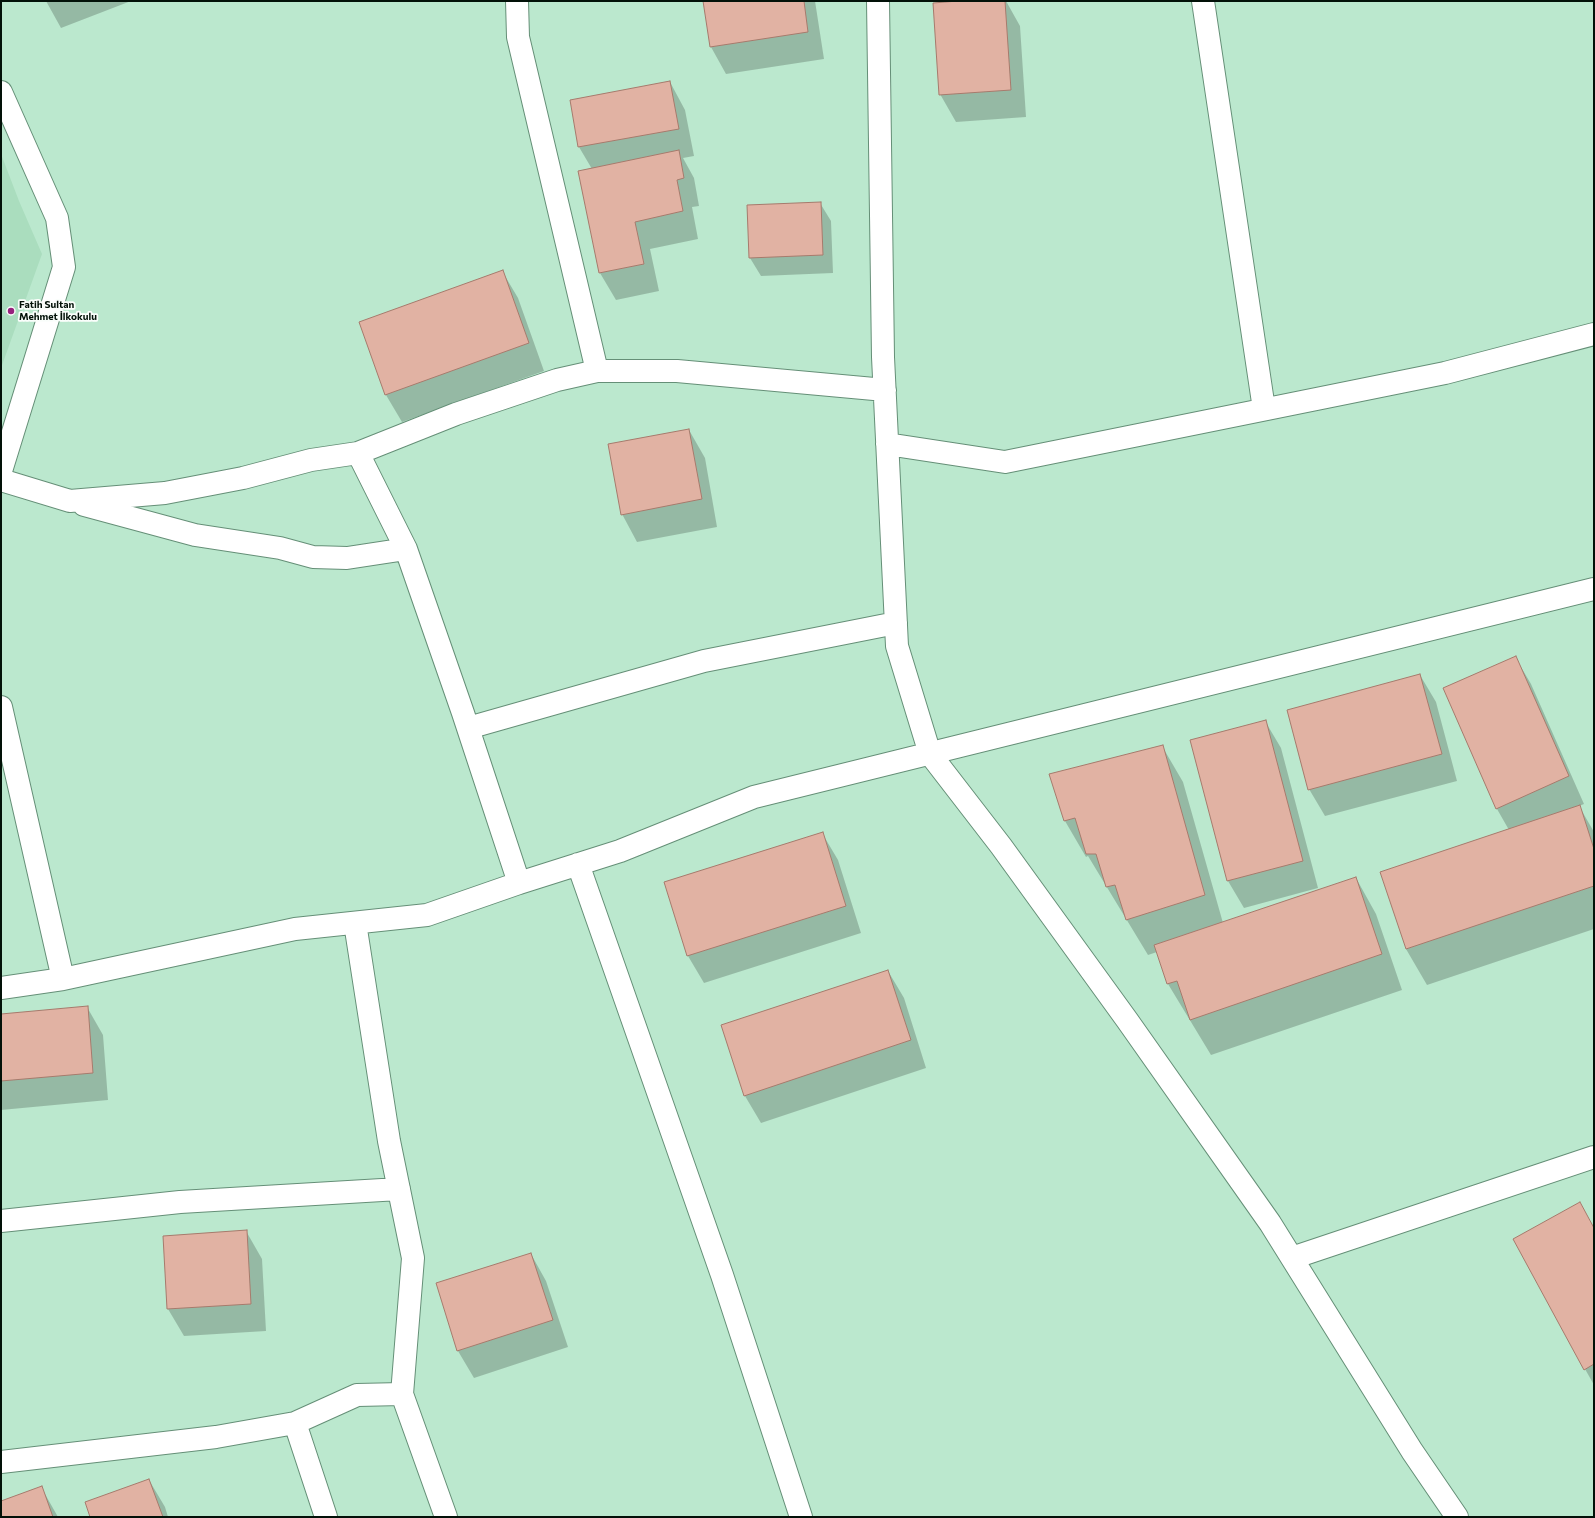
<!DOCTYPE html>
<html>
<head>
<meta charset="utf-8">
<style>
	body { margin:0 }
	#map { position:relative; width:1595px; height:1518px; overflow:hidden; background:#bbe8ce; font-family:Commissioner,sans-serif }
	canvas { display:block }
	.frame { position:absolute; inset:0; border:2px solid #021108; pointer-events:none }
</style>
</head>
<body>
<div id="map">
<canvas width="1595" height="1518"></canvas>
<div class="frame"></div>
</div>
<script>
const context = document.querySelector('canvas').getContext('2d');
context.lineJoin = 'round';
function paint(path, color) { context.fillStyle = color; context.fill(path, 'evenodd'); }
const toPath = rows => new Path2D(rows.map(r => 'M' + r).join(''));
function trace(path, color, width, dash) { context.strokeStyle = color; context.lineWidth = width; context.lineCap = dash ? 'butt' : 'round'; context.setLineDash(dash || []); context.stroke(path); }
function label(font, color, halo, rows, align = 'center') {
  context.font = font + ' Commissioner,sans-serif'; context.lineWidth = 3.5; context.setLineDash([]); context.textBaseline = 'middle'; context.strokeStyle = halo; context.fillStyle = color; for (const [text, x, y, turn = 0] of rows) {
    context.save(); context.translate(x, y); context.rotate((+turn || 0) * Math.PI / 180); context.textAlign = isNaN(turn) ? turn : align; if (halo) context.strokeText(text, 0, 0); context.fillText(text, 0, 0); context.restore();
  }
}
paint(toPath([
	[1,154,19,201,42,254,1,368]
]), '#aaddbe');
paint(toPath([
	[46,1,131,1,61,28],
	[704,1,815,1,824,59,726,74,711,47],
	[973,1,1006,1,1020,26,1026,117,956,122,940,94],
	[670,82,685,110,694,156,683,158,694,178,699,206,692,207,698,239,650,249,659,291,616,300,600,273,592,169,579,147,571,101],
	[820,203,831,221,833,273,761,276,750,258],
	[502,271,518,298,544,371,402,422,386,395,360,323],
	[689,430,705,458,717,527,637,542,622,514],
	[1515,657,1531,684,1584,804,1579,806,1594,832,1594,929,1427,985,1406,949,1509,830,1497,809,1444,689],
	[1420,675,1436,702,1457,781,1325,816,1309,789],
	[1265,721,1281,748,1318,888,1244,908,1228,881],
	[1162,746,1183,782,1223,923,1356,878,1376,914,1402,990,1211,1055,1168,984,1157,952,1148,955,1088,856,1086,857,1065,821,1050,775],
	[822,833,838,860,861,933,704,983,688,956,665,882],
	[888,971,904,998,926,1068,761,1123,745,1096],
	[87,1007,103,1035,108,1100,1,1110,1,1015],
	[1594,1229,1594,1385,1585,1369],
	[246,1231,262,1259,266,1331,184,1336,168,1309],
	[531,1254,546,1281,568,1347,474,1378,458,1351],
	[149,1480,165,1507,168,1517,91,1517],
	[41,1487,58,1517,1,1517,1,1503]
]), '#0003');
const building = toPath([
	[703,1,804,1,808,32,710,47,703,1],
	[958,1,1005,1,1011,90,939,95,933,3,958,1],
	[670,81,679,129,578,147,570,100,670,81],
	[679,150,684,178,677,180,683,211,635,222,644,264,599,273,578,171,679,150],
	[821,202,823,255,749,258,747,205,821,202],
	[503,270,529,343,385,395,359,322,503,270],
	[689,429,702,499,621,515,608,444,689,429],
	[1516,656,1569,776,1496,809,1443,688,1516,656],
	[1420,674,1442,754,1308,790,1287,710,1420,674],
	[1266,720,1303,861,1227,881,1190,740,1266,720],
	[1163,745,1205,895,1126,920,1115,885,1106,887,1096,854,1086,854,1075,818,1064,821,1049,774,1163,745],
	[1580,805,1594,849,1594,886,1406,949,1380,872,1580,805],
	[823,832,846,906,687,956,664,882,823,832],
	[1356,877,1382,954,1190,1020,1177,981,1167,984,1154,945,1356,877],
	[888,970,911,1040,744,1096,721,1025,888,970],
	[88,1006,93,1073,1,1081,1,1014,88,1006],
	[1580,1202,1594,1228,1594,1364,1584,1370,1513,1239,1580,1202],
	[247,1230,251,1304,167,1309,163,1236,247,1230],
	[531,1253,553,1320,457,1351,436,1283,531,1253],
	[149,1479,163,1517,90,1517,85,1502,149,1479],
	[42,1486,53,1517,1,1517,1,1501,42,1486]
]);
paint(building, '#e1b2a3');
trace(building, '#a67a6c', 1);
const minor = toPath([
	[517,1,518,37,597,371],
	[878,1,883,357,897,646,930,754,1001,846,1127,1020,1270,1223,1412,1451,1457,1517],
	[1203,1,1264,409],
	[1,92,57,218,64,267,1,471],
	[887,444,1005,462,1445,373,1594,334],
	[358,453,406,549,463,713,519,883],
	[1,480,70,501,165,493,243,478,311,460,358,453,456,414,557,380,597,371,677,371,885,390],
	[84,505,195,535,280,548,313,557,347,558,406,549],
	[1,707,63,979],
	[468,728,704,661,896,623],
	[578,864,722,1275,801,1517],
	[1,988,63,979,295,929,427,915,519,883,620,851,754,797,1594,589],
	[1,1221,180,1202,399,1189],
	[1292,1258,1594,1157],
	[402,1394,446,1517],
	[295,1423,326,1517],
	[1,1462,216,1437,295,1423,357,1395,402,1394,413,1258,389,1141,355,923]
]);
trace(minor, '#658f77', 24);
trace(minor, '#fff', 22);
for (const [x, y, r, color] of [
	[11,311,4,"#97217d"]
]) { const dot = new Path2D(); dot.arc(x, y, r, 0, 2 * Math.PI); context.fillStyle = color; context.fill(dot); trace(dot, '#fafefb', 1.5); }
label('bold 10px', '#021108', '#fafefb', [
	["Fatih Sultan",19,305],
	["Mehmet İlkokulu",19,317]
], 'left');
</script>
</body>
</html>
